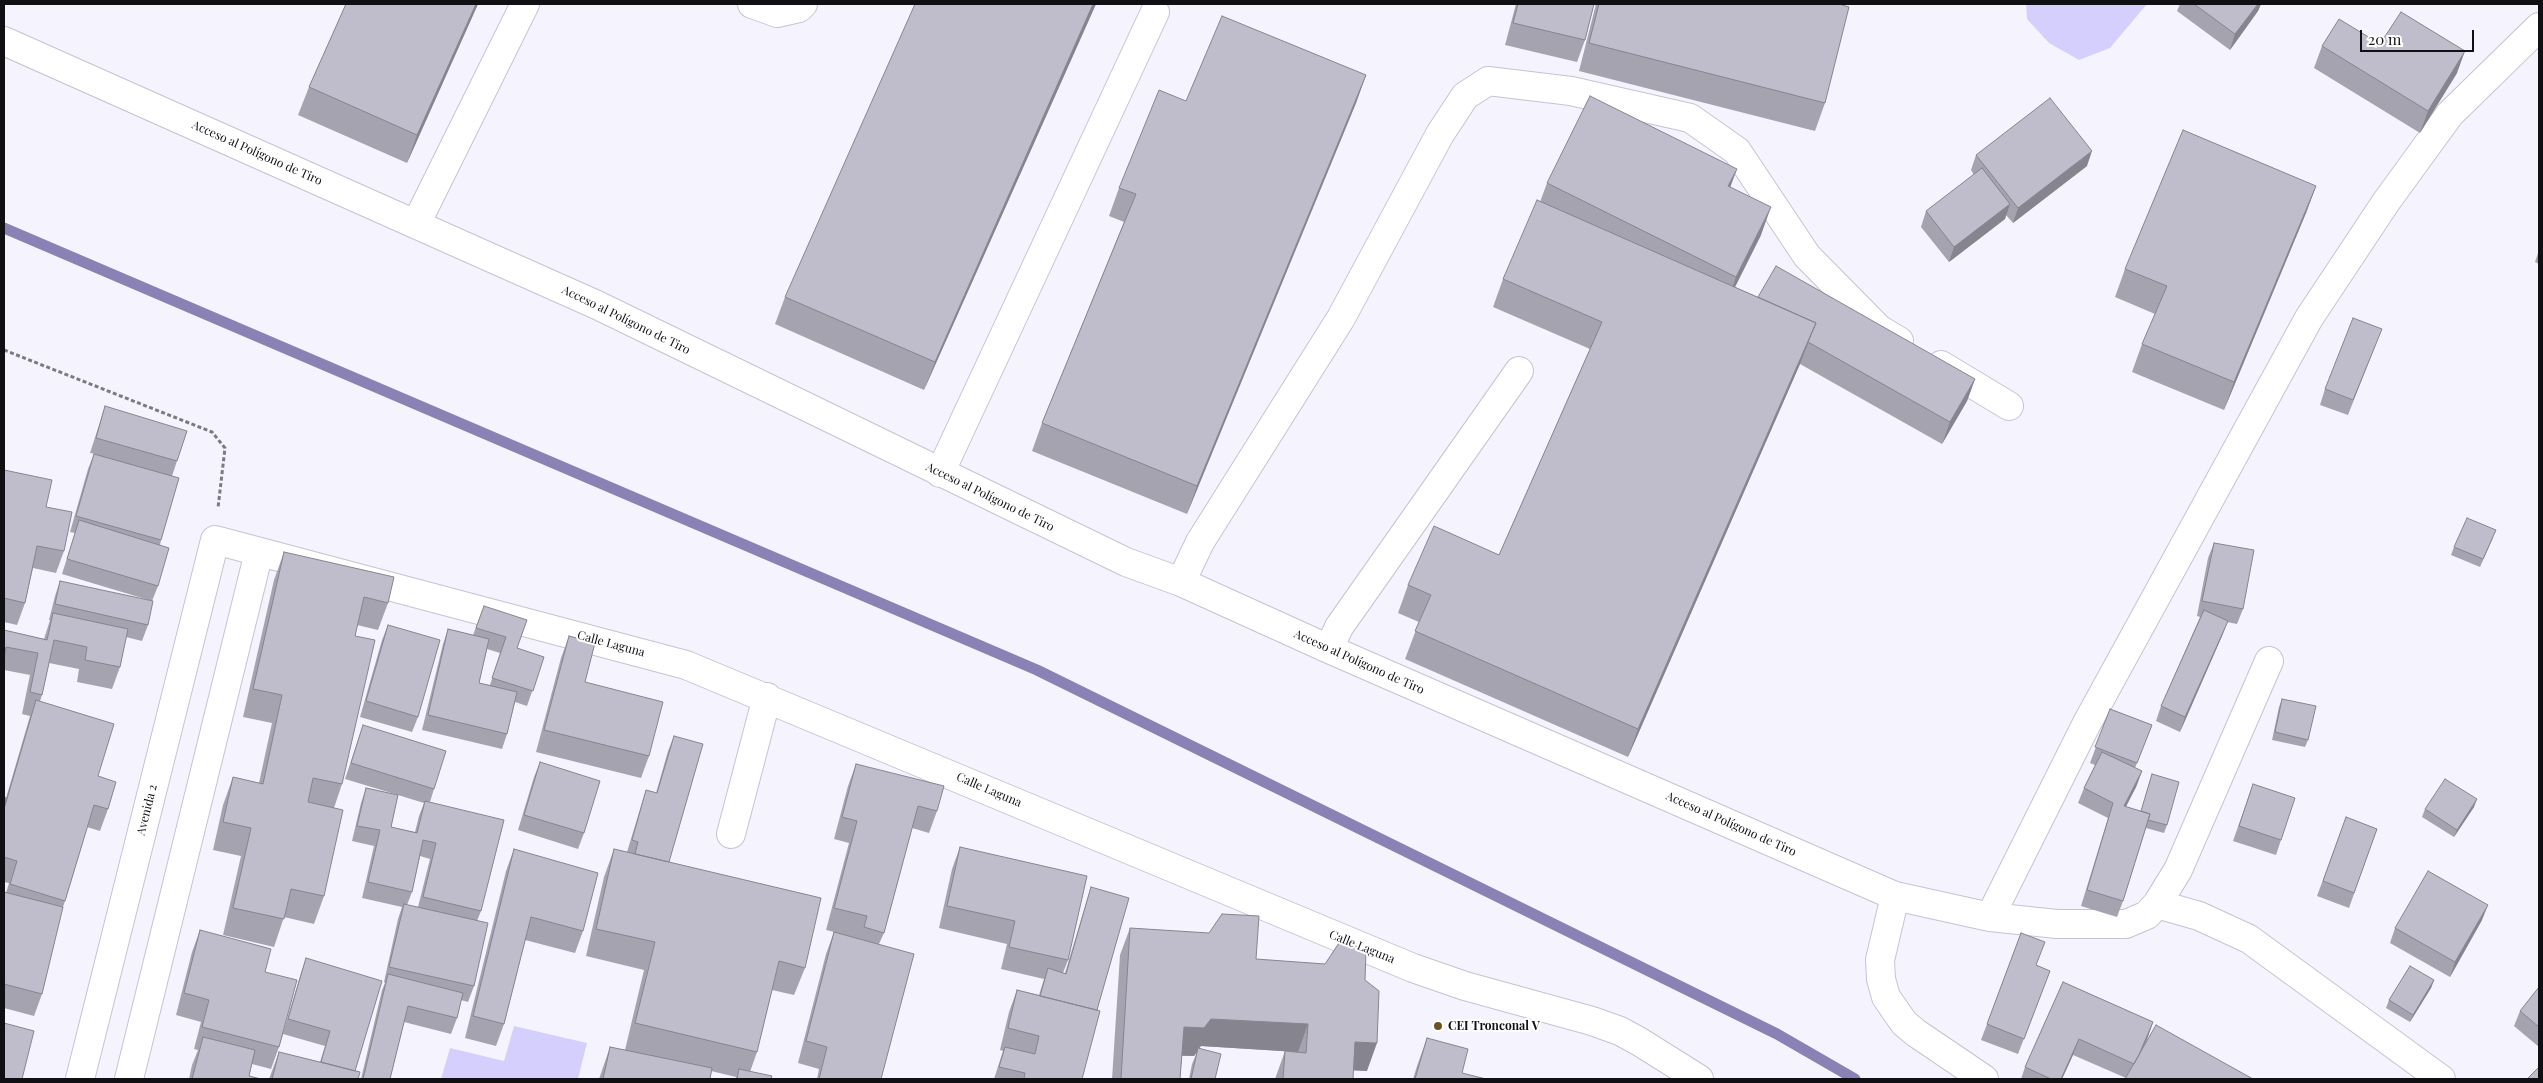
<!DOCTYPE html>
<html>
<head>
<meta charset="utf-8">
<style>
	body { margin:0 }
	#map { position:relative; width:2543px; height:1083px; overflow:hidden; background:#f5f4fe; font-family:"Playfair Display",serif }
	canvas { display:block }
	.frame { position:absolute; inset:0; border:5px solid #0f0f14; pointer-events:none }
	.scale { position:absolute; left:2360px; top:30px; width:114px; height:22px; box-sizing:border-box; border:2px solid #0f0f14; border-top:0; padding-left:6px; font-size:15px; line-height:18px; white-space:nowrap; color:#0f0f14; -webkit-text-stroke:4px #fff; paint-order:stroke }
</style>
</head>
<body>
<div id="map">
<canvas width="2543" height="1083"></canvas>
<div class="frame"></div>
<div class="scale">20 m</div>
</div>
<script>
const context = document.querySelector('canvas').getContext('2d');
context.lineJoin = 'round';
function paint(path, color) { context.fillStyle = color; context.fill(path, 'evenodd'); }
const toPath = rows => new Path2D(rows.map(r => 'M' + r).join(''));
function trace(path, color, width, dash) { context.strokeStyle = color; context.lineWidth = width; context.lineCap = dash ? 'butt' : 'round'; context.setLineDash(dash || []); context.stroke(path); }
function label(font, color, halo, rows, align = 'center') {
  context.font = font + ' "Playfair Display",serif'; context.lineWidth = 4; context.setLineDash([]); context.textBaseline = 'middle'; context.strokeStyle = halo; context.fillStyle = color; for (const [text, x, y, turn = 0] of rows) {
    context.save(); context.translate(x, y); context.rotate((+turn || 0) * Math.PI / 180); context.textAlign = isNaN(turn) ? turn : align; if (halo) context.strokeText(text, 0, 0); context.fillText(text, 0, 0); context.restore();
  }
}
paint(toPath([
	[2026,4,2147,4,2110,48,2079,60,2049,43,2027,19],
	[514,1026,587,1043,578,1079,441,1079,450,1048,504,1061]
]), '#d5cffe');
trace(toPath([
	[4,228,1037,670,1777,1034,1855,1079]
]), '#8a82b4', 11);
const minor = toPath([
	[752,4,777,13,799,8,803,4],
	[4,41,597,305,1126,562,1181,582,1329,649,1895,896,1990,917,2057,924,2126,924,2147,915,2157,904,2178,870,2269,661],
	[416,224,525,4],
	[1941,365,2009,406],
	[940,473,1155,12],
	[1181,582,1200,542,1341,318,1440,134,1465,96,1488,81,1571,91,1690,118,1737,151,1807,256,1879,329,1899,341],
	[1329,649,1339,627,1519,371],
	[731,834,767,697],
	[1895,896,1880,960,1881,979,1886,997,1904,1023,1916,1033,1984,1079],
	[2157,904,2199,916,2249,939,2441,1079],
	[1990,917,2087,723,2309,318,2386,202,2450,114,2539,27],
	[80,1079,215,540,686,665,1413,968,1465,986,1592,1021,1620,1031,1640,1042,1699,1079],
	[129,1079,259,552]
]);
trace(minor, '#c5c3d2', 30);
trace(toPath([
	[4,350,212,432,225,448,218,508]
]), '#7a7a81', 3, [4, 2.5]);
trace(minor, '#fff', 28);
paint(toPath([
	[346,4,478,4,407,163,298,115,309,87],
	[1096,4,924,390,775,324,785,297],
	[1516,4,1594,4,1585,40,1577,62,1505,45],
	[1596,4,1839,4,1825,103,1815,131,1579,71],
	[2180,4,2261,4,2258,11,2230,50,2177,11],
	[2380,44,2457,73,2420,133,2314,68,2322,46],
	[1366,75,1356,103,1187,514,1032,451,1042,423,1124,222,1109,216,1119,188,1186,101],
	[1976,155,2087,166,2013,223,2006,215,2005,219,1949,262,1921,227,1926,211,1974,175,1971,170],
	[1547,183,1730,187,1761,235,1735,287,1758,297,1975,379,1967,401,1942,444,1800,364,1628,757,1405,659,1419,622,1398,613,1408,585,1499,555,1590,349,1493,307,1503,279,1540,202],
	[2316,186,2306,213,2224,410,2132,372,2142,344,2155,314,2115,297,2125,269],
	[2539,250,2539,264,2535,262],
	[2376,344,2348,415,2320,405,2325,389],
	[105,406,177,461,172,476,161,540,160,545,158,586,152,601,62,574,75,533,70,532,88,469,94,454,96,454,90,453,100,422],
	[4,470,46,507,64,551,56,573,33,568,25,603,17,625,4,622],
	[2493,538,2480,567,2451,555,2454,547],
	[2214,543,2243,609,2237,624,2227,622,2222,636,2180,732,2156,721,2161,706,2200,617,2197,616,2208,558],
	[284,552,388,603,378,630,357,625,355,636,342,784,334,808,324,896,314,924,284,917,274,947,223,935,241,856,213,850,223,805,233,777,259,783,272,723,243,717,274,580],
	[60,581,148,625,142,641,126,637,120,667,112,689,77,682,79,669,49,663,42,695,40,701,98,776,108,809,100,831,87,827,65,901,61,913,42,994,34,1016,4,1008,4,892,6,893,9,883,4,882,4,797,6,798,30,716,22,714,30,675,4,670,4,630,44,639,50,620,49,620,55,596],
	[484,606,517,648,544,657,527,706,515,702,507,734,502,749,422,730,443,644,448,629,473,635],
	[487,649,500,653,490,685,479,683],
	[388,625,418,717,412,732,360,717,382,640],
	[569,636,585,682,649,756,641,778,536,752,561,658],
	[2282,699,2308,740,2305,747,2272,740,2279,707],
	[2110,709,2152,725,2135,768,2142,771,2136,787,2126,807,2141,811,2152,774,2167,825,2164,833,2146,828,2123,901,2117,917,2081,906,2108,818,2078,803,2084,788,2095,765,2090,763],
	[363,725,434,789,430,802,481,911,477,921,474,986,468,1002,461,1000,457,1018,451,1034,404,1022,390,1079,361,1079,382,990,385,983,384,982,398,919,402,907,362,898,374,846,352,841,361,803,366,788,398,795,345,779],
	[398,795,424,803,419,816,415,832,391,827],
	[420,856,430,859,418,907,407,905,412,892],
	[674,736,669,862,805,968,794,995,772,990,757,1052,750,1072,771,1079,736,1079,736,1077,711,1071,710,1079,599,1079,610,1047,625,1050,644,970,586,956,604,877,614,849,627,852,641,806,646,790,656,793,668,751],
	[540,762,584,833,578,849,518,830,534,777],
	[856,764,937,811,929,833,912,828,884,933,879,944,881,1079,817,1079,819,1069,798,1063,826,954,834,932,859,938,826,930,849,843,834,839,848,786],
	[2253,784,2281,840,2276,855,2233,841],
	[2474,807,2454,837,2422,817,2425,809],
	[2346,817,2377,829,2349,908,2317,896],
	[960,847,1068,960,1063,973,1065,973,1086,903,1091,887,1097,1010,1082,1079,994,1079,1003,1051,1000,1050,1009,1012,1017,990,1039,995,1044,979,1001,969,1007,944,939,928,952,869],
	[514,849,583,931,575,953,525,940,504,1024,496,1046,465,1038,506,871],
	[2482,920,2450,977,2390,943,2395,928],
	[1130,928,1256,959,1365,980,1367,1071,1353,1070,1353,1079,1275,1079,1285,1051,1298,1052,1201,1046,1199,1048,1215,1079,1189,1079,1192,1064,1197,1052,1194,1056,1182,1056,1180,1079,1112,1079,1120,955],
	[200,930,265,972,283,1033,301,973,306,958,355,1071,358,1079,269,1079,279,1052,320,1062,325,1046,283,1034,279,1047,271,1069,252,1064,249,1076,261,1079,189,1079,192,1065,198,1050,194,1049,201,1022,176,1015,192,952],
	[2021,933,2036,965,2050,971,2018,1054,1981,1040],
	[2434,980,2431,988,2410,1022,2386,1008,2389,1000],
	[2063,982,2153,1022,2143,1049,2126,1078,2073,1055,2062,1079,2021,1079,2025,1067],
	[2539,987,2539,1047,2514,1026,2520,1011],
	[1427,1038,1462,1073,1486,1079,1413,1079,1417,1066]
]), '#a4a3af');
paint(toPath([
	[476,4,478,4,407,163,417,135],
	[1093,4,1096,4,924,390,935,362],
	[2258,4,2261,4,2258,11,2230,50,2235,34],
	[2465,51,2457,73,2420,133,2428,111],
	[1366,75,1356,103,1187,514,1197,486],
	[2092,151,2087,166,2013,223,2018,208],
	[1737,169,1727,196,1728,186],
	[2316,186,2306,213,2224,410,2234,382],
	[2010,204,2005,219,1949,262,1954,247],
	[1771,207,1761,235,1726,305,1736,277],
	[1816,323,1800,364,1628,757,1638,729],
	[1975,379,1967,401,1942,444,1950,422],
	[2228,621,2222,636,2180,732,2185,717],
	[2142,771,2136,787,2118,821,2124,806],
	[2477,799,2474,807,2454,837,2457,830],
	[2488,905,2482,920,2450,977,2455,962],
	[2434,980,2431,988,2410,1022,2413,1015],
	[1211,1019,1308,1024,1298,1052,1201,1046,1197,1051,1198,1048,1197,1052,1194,1056,1173,1055,1184,1027],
	[2153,1022,2148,1037,2129,1079,2135,1064],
	[2079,1039,2073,1055,2062,1079,2061,1079],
	[1355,1042,1377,1043,1367,1071,1345,1070]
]), '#86848f');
const building = toPath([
	[346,4,476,4,417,135,309,87,346,4],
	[915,4,1093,4,935,362,785,297,915,4],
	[1518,4,1594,4,1585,40,1513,23,1518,4],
	[1599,4,1839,4,1849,7,1825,103,1589,43,1599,4],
	[2194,4,2258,4,2235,34,2194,4],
	[2401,12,2465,51,2428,111,2322,46,2339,19,2380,44,2401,12],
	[1222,16,1366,75,1197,486,1042,423,1136,194,1119,188,1159,90,1186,101,1222,16],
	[1590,96,1737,169,1728,186,1771,207,1736,277,1547,183,1590,96],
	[2050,98,2092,151,2018,208,1976,155,2050,98],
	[2183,130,2316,186,2234,382,2142,344,2167,286,2125,269,2183,130],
	[1982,168,2010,204,1954,247,1926,211,1982,168],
	[1537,200,1816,323,1638,729,1415,631,1431,595,1408,585,1434,526,1499,555,1602,322,1503,279,1537,200],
	[1776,266,1975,379,1950,422,1808,342,1816,323,1758,297,1776,266],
	[2353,318,2382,329,2353,400,2325,389,2353,318],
	[105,406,187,431,177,461,96,438,105,406],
	[94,454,179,478,161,540,76,516,94,454],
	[4,470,52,480,46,507,72,512,64,551,37,546,25,603,4,598,4,470],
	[2467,518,2496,530,2483,559,2454,547,2467,518],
	[79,520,169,548,158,586,67,559,79,520],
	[2214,543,2254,550,2243,609,2202,601,2214,543],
	[284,552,394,577,388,603,364,597,355,636,375,640,342,784,313,778,308,802,343,810,324,896,291,889,284,919,233,908,251,828,223,822,233,777,263,784,282,695,253,689,284,552],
	[60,581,153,601,148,625,55,604,60,581],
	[484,606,527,620,517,648,544,657,533,691,492,678,506,637,476,628,484,606],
	[2204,610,2228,621,2185,717,2161,706,2204,610],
	[53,613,128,629,120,667,85,660,87,647,54,640,42,695,30,692,38,653,6,647,4,659,4,630,47,640,53,613],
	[388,625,440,640,418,717,366,701,388,625],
	[448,629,489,639,479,683,517,692,507,734,428,715,448,629],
	[569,636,595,643,585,682,663,702,649,756,544,730,569,636],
	[2282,699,2316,706,2308,740,2275,732,2282,699],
	[36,700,114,724,98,776,116,782,108,809,94,805,65,901,10,884,17,861,4,857,4,809,36,700],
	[2110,709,2152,725,2137,763,2095,747,2110,709],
	[363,725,446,751,434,789,351,763,363,725],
	[674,736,703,744,669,862,635,854,638,842,632,840,646,790,657,793,674,736],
	[2102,752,2142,771,2124,806,2150,814,2123,901,2087,890,2113,803,2084,788,2102,752],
	[540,762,600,781,584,833,524,815,540,762],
	[856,764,944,786,937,811,918,806,884,933,864,927,867,916,834,908,857,821,842,817,856,764],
	[2152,774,2179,782,2167,825,2148,820,2150,814,2141,811,2152,774],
	[2445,779,2477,799,2457,830,2425,809,2445,779],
	[2253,784,2295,798,2281,840,2239,826,2253,784],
	[366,788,398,795,391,827,417,833,425,801,504,820,481,911,423,897,436,843,423,840,412,892,368,882,380,830,357,826,366,788],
	[4,797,6,798,4,807,4,797],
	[2346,817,2377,829,2354,893,2323,881,2346,817],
	[960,847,1087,876,1068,960,1009,947,1015,921,947,906,960,847],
	[514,849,598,873,583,931,531,917,504,1024,473,1016,514,849],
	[614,849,821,898,805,968,779,961,757,1052,635,1023,655,942,596,929,614,849],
	[2428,871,2488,905,2455,962,2395,928,2428,871],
	[1091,887,1129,898,1097,1010,1040,996,1048,968,1066,974,1091,887],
	[4,892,63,907,42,994,4,984,4,892],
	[404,904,488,923,474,986,389,967,404,904],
	[1222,914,1259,916,1256,959,1325,964,1343,937,1366,953,1365,980,1379,991,1377,1043,1355,1042,1353,1079,1283,1079,1285,1051,1306,1053,1308,1024,1211,1019,1204,1028,1184,1027,1180,1079,1121,1079,1130,928,1209,933,1222,914],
	[200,930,271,949,265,972,297,980,279,1047,202,1027,209,1000,184,993,200,930],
	[834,932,914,954,881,1079,819,1079,827,1047,806,1041,834,932],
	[2021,933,2045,942,2036,965,2050,971,2024,1039,1987,1024,2021,933],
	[306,958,382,981,355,1071,321,1062,330,1031,288,1019,306,958],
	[2410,966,2434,980,2413,1015,2389,1000,2410,966],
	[388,974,463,993,457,1018,408,1006,390,1079,363,1079,388,974],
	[2063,982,2153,1022,2138,1057,2134,1064,2079,1039,2061,1079,2051,1079,2025,1067,2063,982],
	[2539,987,2539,1027,2520,1011,2539,987],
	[1017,990,1100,1011,1082,1079,1024,1079,1025,1073,999,1067,1005,1047,1035,1054,1039,1036,1008,1028,1017,990],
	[4,1023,34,1031,22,1079,4,1079,4,1023],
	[2156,1025,2253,1079,2125,1079,2156,1025],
	[203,1037,255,1050,249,1076,261,1079,192,1079,203,1037],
	[1427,1038,1468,1049,1462,1073,1486,1079,1415,1079,1427,1038],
	[610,1047,712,1068,710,1079,603,1079,610,1047],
	[1198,1048,1221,1054,1215,1079,1191,1079,1198,1048],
	[279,1052,360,1072,358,1079,272,1079,279,1052],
	[2539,1067,2539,1079,2527,1079,2539,1067],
	[739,1069,772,1076,771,1079,737,1079,739,1069]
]);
paint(building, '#bfbdcc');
trace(building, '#86848f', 1);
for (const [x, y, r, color] of [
	[1438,1026,5,"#6b5324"]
]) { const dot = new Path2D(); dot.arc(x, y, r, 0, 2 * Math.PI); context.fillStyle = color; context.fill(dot); trace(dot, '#fff', 2); }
label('12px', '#0f0f14', '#fff', [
	["Acceso al Polígono de Tiro",257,153,24],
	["Acceso al Polígono de Tiro",626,320,26],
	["Acceso al Polígono de Tiro",990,497,26],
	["Calle Laguna",611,644,15],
	["Acceso al Polígono de Tiro",1359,662,24],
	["Calle Laguna",989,790,23],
	["Avenida 2",147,810,-76],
	["Acceso al Polígono de Tiro",1731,824,24],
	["Calle Laguna",1362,947,22]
]);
label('bold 12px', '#0f0f14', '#fff', [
	["CEI Tronconal V",1448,1026]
], 'left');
</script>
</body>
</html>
